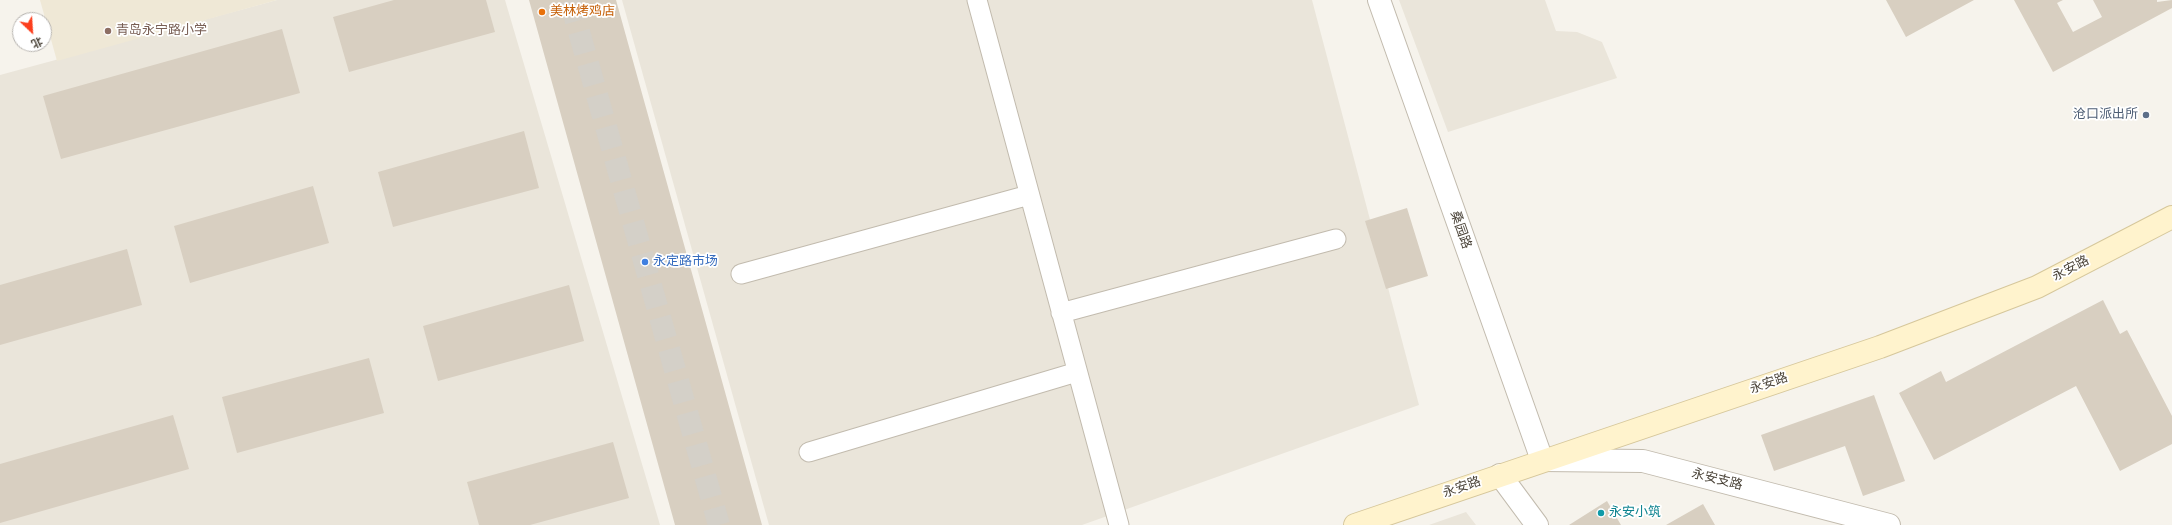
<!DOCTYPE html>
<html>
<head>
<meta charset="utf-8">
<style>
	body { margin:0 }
	#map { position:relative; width:2172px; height:525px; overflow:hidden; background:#f6f3ec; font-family:"Nunito Sans","Noto Sans SC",sans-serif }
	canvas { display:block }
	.north { position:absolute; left:12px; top:12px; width:40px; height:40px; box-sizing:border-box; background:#fff; border:1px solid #b7b4b0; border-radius:50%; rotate:155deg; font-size:11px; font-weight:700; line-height:16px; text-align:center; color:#4b4439 }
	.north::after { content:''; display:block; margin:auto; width:14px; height:18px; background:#fc3f1d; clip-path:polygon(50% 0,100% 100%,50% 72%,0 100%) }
</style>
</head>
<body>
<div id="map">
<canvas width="2172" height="525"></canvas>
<div class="north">北</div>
</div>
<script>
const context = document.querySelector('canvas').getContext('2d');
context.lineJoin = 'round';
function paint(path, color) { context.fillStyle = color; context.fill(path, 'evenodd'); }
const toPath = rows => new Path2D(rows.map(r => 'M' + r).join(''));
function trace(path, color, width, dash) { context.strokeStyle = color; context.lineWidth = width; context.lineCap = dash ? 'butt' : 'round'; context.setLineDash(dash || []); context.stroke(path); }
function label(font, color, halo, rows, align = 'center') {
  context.font = font + ' "Nunito Sans","Noto Sans SC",sans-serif'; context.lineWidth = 3.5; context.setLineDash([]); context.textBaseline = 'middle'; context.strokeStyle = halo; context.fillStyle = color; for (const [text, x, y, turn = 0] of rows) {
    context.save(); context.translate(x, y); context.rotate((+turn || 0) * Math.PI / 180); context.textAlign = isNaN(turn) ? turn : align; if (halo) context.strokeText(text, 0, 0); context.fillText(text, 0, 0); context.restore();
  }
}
paint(toPath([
	[277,0,505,0,660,525,0,525,0,75],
	[622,0,1312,0,1419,405,1082,525,769,525],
	[1399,0,1545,0,1556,31,1577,32,1602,42,1617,78,1448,132],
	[1466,512,1476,525,1429,525]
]), '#eae5da');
paint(toPath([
	[40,0,277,0,57,61]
]), '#efe8d6');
paint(toPath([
	[394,0,486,0,495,32,349,72,333,17],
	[529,0,616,0,762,525,675,525],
	[1886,0,1974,0,1906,37],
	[2014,0,2063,0,2057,3,2073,32,2102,17,2093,0,2157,0,2157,2,2172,0,2172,8,2053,72],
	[282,29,300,93,61,159,43,96],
	[524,131,539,188,393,227,378,172],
	[313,186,329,243,190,283,174,226],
	[1407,208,1428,276,1386,289,1365,221],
	[127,249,142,305,0,345,0,285],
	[569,285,584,341,438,381,423,326],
	[2103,300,2120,334,2127,330,2172,416,2172,444,2120,471,2076,386,1934,460,1899,393,1941,371,1946,382],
	[369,358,384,413,237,453,222,397],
	[1874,395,1905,481,1863,496,1845,446,1774,471,1761,435],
	[173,415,189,469,0,523,0,464],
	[613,442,629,498,530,525,479,525,467,482],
	[1607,501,1621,525,1569,525],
	[1703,504,1715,525,1666,525]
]), '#d8cfc1');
trace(toPath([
	[570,0,719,525]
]), '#d4d0c8', 22, [22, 11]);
const lane = toPath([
	[977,0,1119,525],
	[741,274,1029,195],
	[1061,313,1336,239],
	[809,452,1077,372]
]);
const street = toPath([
	[1379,0,1542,460,1643,461,1889,525],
	[1500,475,1537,525]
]);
const secondary = toPath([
	[1355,525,1880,347,2037,287,2172,217]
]);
trace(lane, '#c2bbae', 21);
trace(street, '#c2bbae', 24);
trace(secondary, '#d6c79b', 24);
trace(lane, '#fff', 19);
trace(street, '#fff', 22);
trace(secondary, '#fff3cd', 22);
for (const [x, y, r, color] of [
	[542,12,4,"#e8710a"],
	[108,31,4,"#8d6e63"],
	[2146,115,4,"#5c6f8a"],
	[645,262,4,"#3f7fe0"],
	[1601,513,4,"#0f9aa8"]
]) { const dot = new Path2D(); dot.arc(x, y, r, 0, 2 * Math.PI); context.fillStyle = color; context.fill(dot); trace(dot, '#fff', 1.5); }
label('13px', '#c56008', '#fff', [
	["美林烤鸡店",550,12]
], 'left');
label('13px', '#785e54', '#fff', [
	["青岛永宁路小学",116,31]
], 'left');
label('13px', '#4e5e75', '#fff', [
	["沧口派出所",2138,115]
], 'right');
label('13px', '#4b4439', '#fff', [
	["桑园路",1460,230,71],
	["永安路",2071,269,-27],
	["永安路",1769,384,-19],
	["永安支路",1717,480,14],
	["永安路",1462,488,-19]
]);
label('13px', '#366cbe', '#fff', [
	["永定路市场",653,262]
], 'left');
label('13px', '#0d838f', '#fff', [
	["永安小筑",1609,513]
], 'left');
</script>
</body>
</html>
